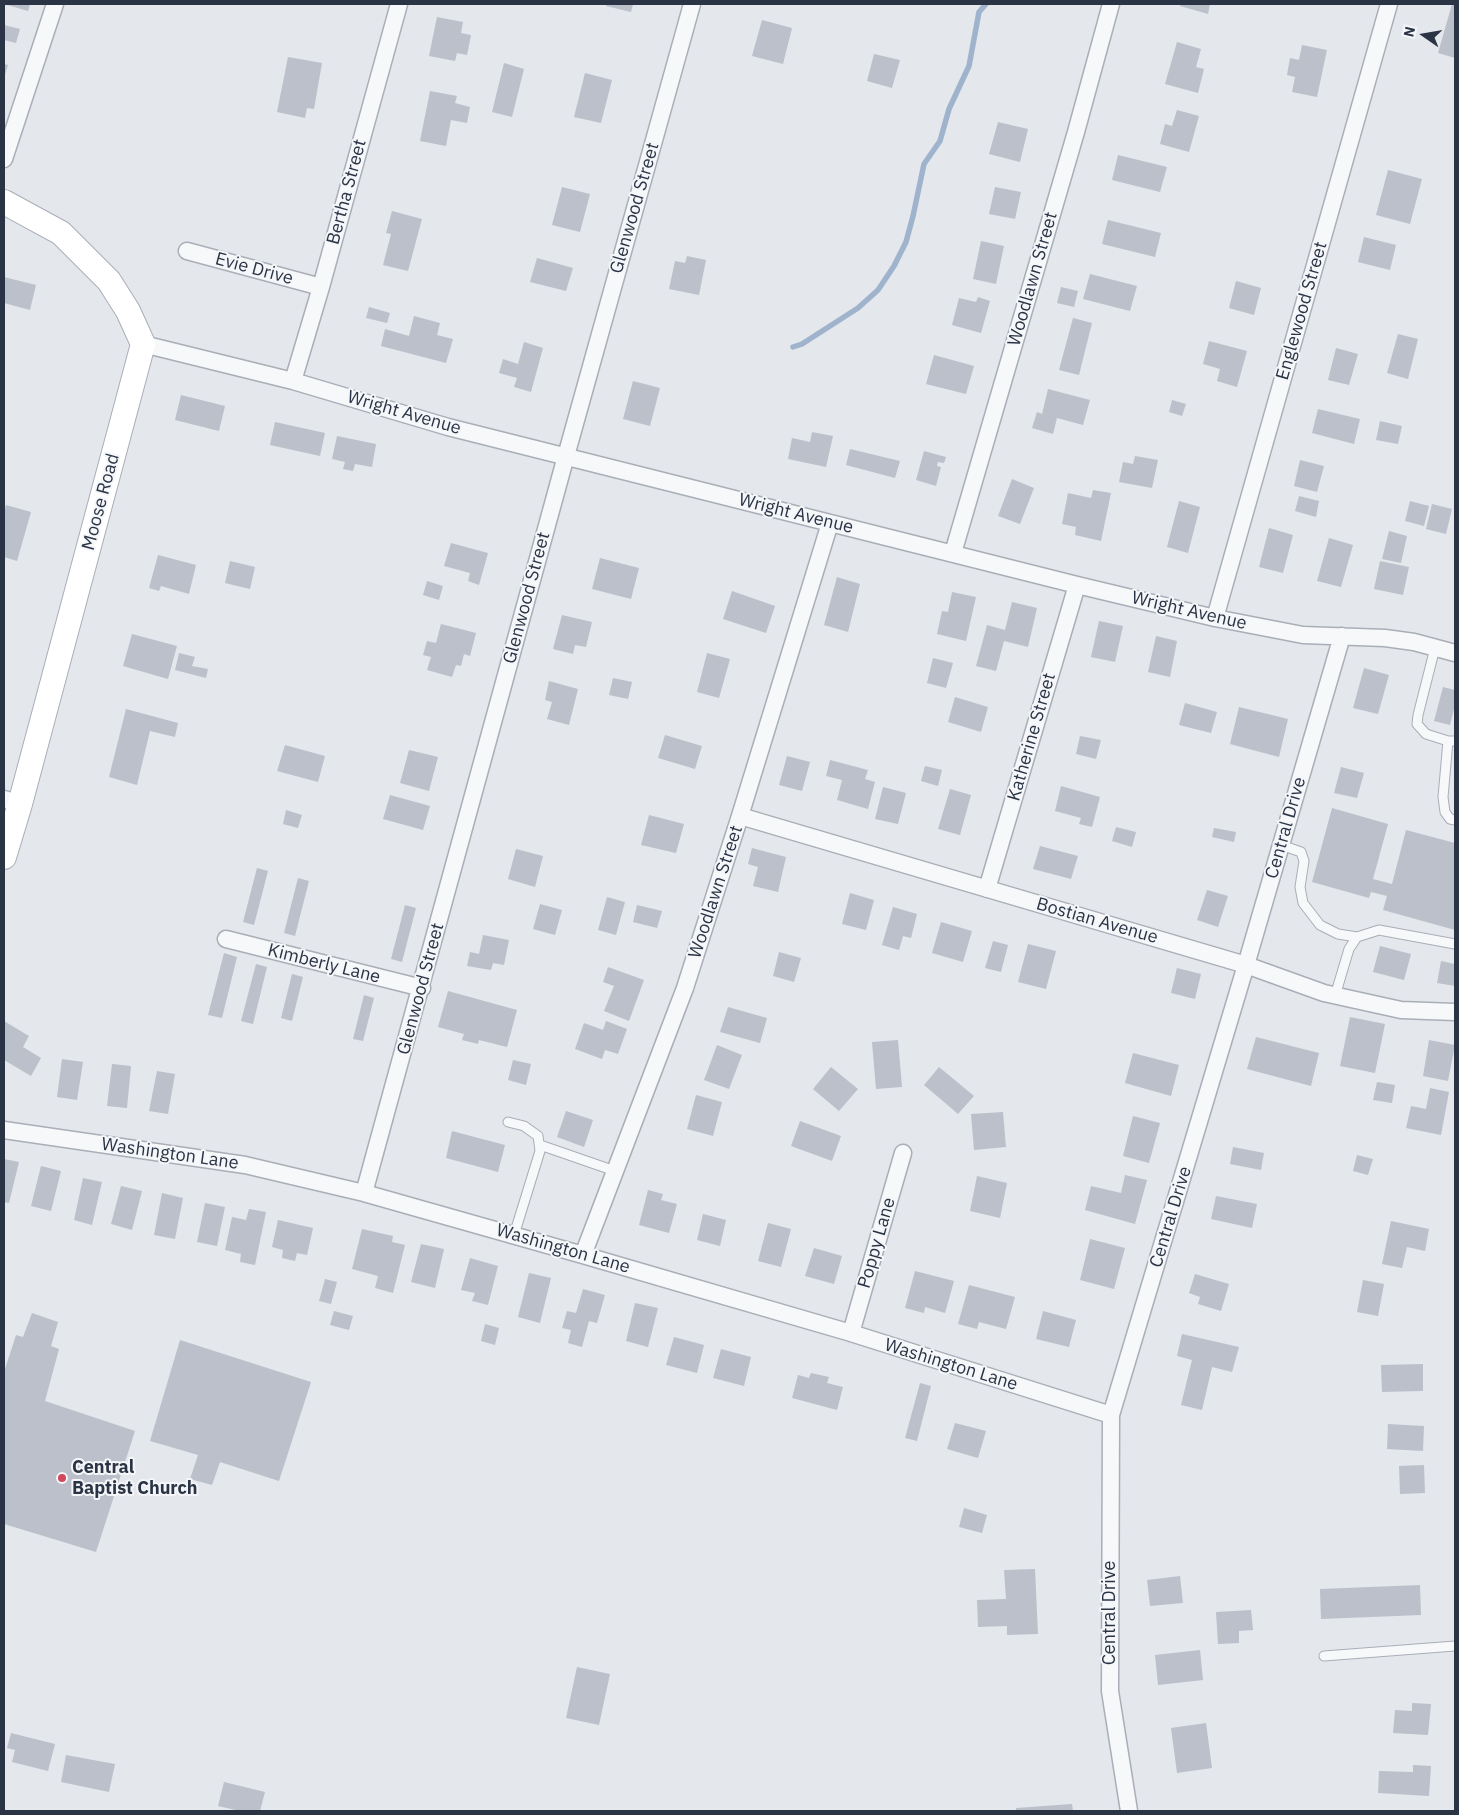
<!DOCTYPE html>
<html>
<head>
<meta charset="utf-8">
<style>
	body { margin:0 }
	#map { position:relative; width:1459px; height:1815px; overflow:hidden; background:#e4e7ec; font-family:"IBM Plex Sans",sans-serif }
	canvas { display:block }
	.frame { position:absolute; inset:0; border:5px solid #2b3445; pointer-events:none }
	.north { position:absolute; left:1399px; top:10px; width:50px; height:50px; -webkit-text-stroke:4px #f4f6f9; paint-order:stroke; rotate:283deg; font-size:14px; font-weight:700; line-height:20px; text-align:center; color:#2b3445 }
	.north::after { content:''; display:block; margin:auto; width:18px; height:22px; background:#2b3445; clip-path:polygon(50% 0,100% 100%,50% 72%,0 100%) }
</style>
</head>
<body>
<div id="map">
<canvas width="1459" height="1815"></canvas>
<div class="frame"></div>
<div class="north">N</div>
</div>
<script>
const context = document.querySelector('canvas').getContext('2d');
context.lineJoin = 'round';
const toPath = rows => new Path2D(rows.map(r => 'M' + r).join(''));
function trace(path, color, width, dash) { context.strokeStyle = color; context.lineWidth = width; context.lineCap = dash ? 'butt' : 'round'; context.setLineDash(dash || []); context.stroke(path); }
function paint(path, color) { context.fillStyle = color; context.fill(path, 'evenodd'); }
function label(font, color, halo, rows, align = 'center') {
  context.font = font + ' "IBM Plex Sans",sans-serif'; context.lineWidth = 4; context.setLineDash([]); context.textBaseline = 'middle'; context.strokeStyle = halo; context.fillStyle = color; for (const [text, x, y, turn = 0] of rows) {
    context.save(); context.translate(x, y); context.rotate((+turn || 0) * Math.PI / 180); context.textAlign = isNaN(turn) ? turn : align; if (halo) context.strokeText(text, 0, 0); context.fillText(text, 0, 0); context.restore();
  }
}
trace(toPath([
	[793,347,802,344,858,308,878,290,894,266,906,242,913,216,924,164,940,141,949,109,969,66,979,12,986,4]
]), '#9fb4cc', 5.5);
paint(toPath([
	[4,4,30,4,28,11],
	[607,4,633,4,631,12,606,6],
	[1181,4,1210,4,1208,14,1180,6],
	[1452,4,1455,4,1455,58,1438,53],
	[437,17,463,22,461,33,471,35,467,55,457,53,455,61,429,56],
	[762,20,792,28,783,64,752,56],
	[4,25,20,29,16,43,4,40],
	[1177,42,1201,49,1196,67,1204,69,1198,93,1165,84],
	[1302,45,1327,50,1317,97,1292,92,1295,77,1287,75,1290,58,1299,60],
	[874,54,900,60,892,88,867,81],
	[288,57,322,63,314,109,307,108,305,118,277,112],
	[504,63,524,69,512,117,492,112],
	[4,64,8,65,4,78],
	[585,73,612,80,601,123,574,117],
	[430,91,457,96,455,103,470,107,467,123,451,120,446,146,420,141],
	[1177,110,1199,116,1189,152,1160,144,1165,124,1172,126],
	[998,122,1028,129,1020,162,989,154],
	[1118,155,1167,167,1160,192,1112,180],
	[1388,170,1422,179,1410,224,1376,215],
	[562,187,590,194,580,232,552,225],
	[995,187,1021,192,1015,219,989,214],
	[392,211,422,219,408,271,383,265,391,234,386,233],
	[1108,220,1161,233,1155,257,1102,244],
	[1364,237,1396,245,1390,270,1358,262],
	[981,241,1004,246,996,284,973,279],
	[687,256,706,260,699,295,669,289,675,261,685,263],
	[537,258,573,268,566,291,530,282],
	[1090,274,1137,286,1130,311,1083,299],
	[4,277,36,285,30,310,4,303],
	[1236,281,1261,288,1254,315,1229,308],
	[1061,287,1078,291,1074,307,1057,303],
	[978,297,990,301,981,333,952,325,959,298,976,302],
	[369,307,390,313,387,323,366,318],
	[414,316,440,323,437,335,453,339,446,363,381,346,385,329,409,336],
	[1073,318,1092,323,1079,375,1059,370],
	[1398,334,1418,339,1408,379,1387,373],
	[1209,341,1247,351,1237,387,1217,381,1220,369,1203,364],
	[524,342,543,348,531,392,514,387,517,378,499,373,503,359,518,364],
	[1336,348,1358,354,1349,385,1328,380],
	[934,355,974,366,966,394,926,384],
	[633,381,660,388,650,426,623,419],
	[1048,389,1090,400,1083,425,1057,418,1053,434,1032,428,1037,412,1042,414],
	[181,395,225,406,219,431,175,420],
	[1172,400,1186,404,1182,416,1169,412],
	[1318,409,1360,419,1354,444,1312,433],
	[1380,421,1402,426,1398,444,1376,440],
	[275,422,325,433,320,456,270,445],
	[812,432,833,436,826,467,788,459,792,438,810,442],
	[337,436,376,444,372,467,355,464,353,471,343,469,345,462,332,459],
	[850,449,900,461,895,478,846,465],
	[924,451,946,457,944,463,938,462,937,466,941,467,936,486,916,480],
	[1135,456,1158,460,1152,488,1119,482,1123,462,1133,464],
	[1300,460,1324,466,1317,492,1294,486],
	[1012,479,1034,488,1020,524,998,516],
	[1093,490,1111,493,1101,541,1075,535,1076,527,1062,524,1068,493,1091,498],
	[1299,496,1319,501,1316,517,1295,511],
	[1179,501,1200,507,1188,553,1167,547],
	[1410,501,1429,506,1424,526,1405,521],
	[1432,504,1452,509,1446,534,1426,529],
	[6,505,31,512,17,561,4,557,4,513],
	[1269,528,1293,535,1283,573,1259,567],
	[1389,531,1407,536,1401,563,1382,559],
	[1329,538,1353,545,1341,587,1317,581],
	[451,543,488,553,479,585,468,581,470,573,444,566],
	[158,555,196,565,189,594,161,586,159,591,149,588],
	[600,558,639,568,631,599,592,589],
	[230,561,255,567,250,589,225,583],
	[1380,561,1409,567,1403,595,1374,589],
	[837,577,860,584,848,632,824,625],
	[427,581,443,586,439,600,423,595],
	[732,591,775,606,766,633,723,619],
	[952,592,976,597,966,641,937,634,942,611,948,612],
	[1012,602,1037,608,1028,647,1004,641,996,671,976,666,987,625,1005,630],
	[562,615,592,622,586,647,575,645,573,654,553,649],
	[1099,621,1123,626,1115,662,1091,657],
	[441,624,476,633,470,656,464,654,461,666,456,665,452,677,427,670,431,657,423,655,427,641,436,643],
	[132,634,177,646,168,679,123,666],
	[1156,636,1177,641,1170,677,1148,672],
	[179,653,195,657,192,666,208,669,206,678,175,670],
	[707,653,730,659,719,698,697,692],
	[933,658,953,663,946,688,927,683],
	[1364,668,1389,675,1378,714,1353,708],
	[613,678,632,682,628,699,609,695],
	[549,681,578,689,569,725,547,719,552,702,545,700],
	[1443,687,1455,690,1455,705,1450,725,1434,721],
	[955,697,988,707,981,732,948,722],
	[1185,703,1217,712,1211,733,1179,725],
	[1239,707,1288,719,1279,757,1230,744],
	[126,709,178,723,175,737,150,731,137,785,109,777],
	[665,735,702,746,695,769,658,758],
	[1080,736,1101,740,1096,759,1076,754],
	[285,745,325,756,318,782,277,771],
	[409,750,438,757,429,791,400,783],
	[787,756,810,762,802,791,779,785],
	[830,760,868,770,865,779,875,782,868,809,837,800,842,780,826,776],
	[925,766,942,770,938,786,921,781],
	[1341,767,1364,773,1357,798,1334,793],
	[1061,786,1100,797,1092,827,1079,824,1081,818,1055,811],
	[883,787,906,793,898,824,875,819],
	[950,789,971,795,960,835,938,829],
	[390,795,430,806,423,830,383,819],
	[1332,808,1388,824,1373,879,1392,884,1406,830,1455,843,1455,930,1383,910,1387,896,1371,892,1369,898,1312,882],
	[286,810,302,815,298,828,283,824],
	[649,815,684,824,676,853,641,845],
	[1116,827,1136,832,1132,847,1112,841],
	[1214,828,1236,832,1234,842,1212,837],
	[1040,846,1078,856,1071,879,1033,869],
	[752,848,786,857,778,892,753,886,758,867,748,864],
	[516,849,543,856,535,887,508,879],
	[257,868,268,871,254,925,243,922],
	[298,878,309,881,295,936,284,933],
	[1207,890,1228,896,1218,927,1197,920],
	[850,893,874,900,866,930,842,924],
	[607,897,625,902,616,935,598,930],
	[540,904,562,910,555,935,533,929],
	[405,905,416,908,402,962,391,959],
	[637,905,662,911,657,928,633,922],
	[893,907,917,914,911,938,903,936,899,950,882,945],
	[941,922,972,931,963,962,932,953],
	[483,935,509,940,504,965,493,963,491,970,467,966,470,952,479,954],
	[993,941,1008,945,1001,972,985,968],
	[1028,944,1056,951,1046,989,1018,982],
	[1380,946,1411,954,1404,980,1373,972],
	[779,952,801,958,794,982,773,976],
	[224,953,237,957,222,1018,208,1015],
	[1441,961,1455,964,1455,986,1437,983],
	[256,964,267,967,253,1024,241,1021],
	[608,967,644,980,629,1021,604,1011,614,986,603,982],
	[1177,968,1201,974,1195,999,1171,993],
	[292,974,303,977,292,1021,281,1018],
	[448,991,517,1010,507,1047,479,1040,478,1044,462,1040,464,1034,438,1027],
	[364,995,374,998,363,1041,353,1039],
	[728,1007,767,1018,760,1043,720,1032],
	[1350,1017,1385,1024,1375,1073,1340,1066],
	[4,1021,29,1036,23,1047,41,1058,31,1076,4,1060],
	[606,1021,627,1029,618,1054,605,1050,602,1059,575,1049,584,1023,603,1030],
	[1256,1037,1319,1053,1311,1086,1247,1069],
	[898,1040,902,1087,876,1089,872,1042],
	[1429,1040,1455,1045,1448,1081,1423,1076],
	[717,1045,742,1055,729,1089,704,1080],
	[1133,1053,1179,1065,1171,1096,1125,1083],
	[62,1059,83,1062,77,1100,57,1097],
	[513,1060,531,1064,526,1085,508,1080],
	[112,1064,131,1066,127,1108,107,1106],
	[831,1067,858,1089,839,1111,813,1089],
	[939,1067,974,1096,958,1114,924,1085],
	[157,1071,175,1074,168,1114,149,1111],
	[1377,1082,1395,1085,1392,1103,1373,1100],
	[1430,1088,1449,1092,1441,1135,1406,1128,1411,1106,1426,1109],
	[696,1095,722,1102,713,1136,687,1129],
	[566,1111,593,1120,584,1147,557,1137],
	[1003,1112,1006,1147,974,1150,971,1114],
	[1133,1116,1160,1123,1149,1163,1123,1156],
	[800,1121,841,1136,832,1161,791,1146],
	[452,1131,505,1145,498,1172,446,1158],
	[1233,1147,1264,1153,1261,1170,1230,1164],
	[1357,1155,1373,1159,1368,1175,1353,1171],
	[4,1159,19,1162,9,1203,4,1202],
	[41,1166,61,1171,51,1211,31,1206],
	[1125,1175,1147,1180,1135,1224,1085,1210,1091,1186,1121,1193],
	[977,1176,1007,1183,1000,1218,970,1211],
	[83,1178,102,1182,92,1225,74,1220],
	[121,1186,142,1191,132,1230,111,1224],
	[648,1190,663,1194,661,1200,677,1204,669,1233,639,1225],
	[162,1193,183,1198,175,1239,154,1235],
	[1216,1196,1257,1204,1252,1228,1211,1219],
	[205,1203,225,1207,217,1246,197,1242],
	[249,1209,266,1212,255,1265,240,1262,241,1254,225,1250,232,1217,246,1220],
	[703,1214,726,1220,720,1246,697,1240],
	[278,1220,313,1228,307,1255,297,1253,295,1261,282,1258,283,1250,272,1247],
	[1391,1221,1429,1229,1425,1251,1407,1247,1402,1268,1382,1264],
	[768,1223,791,1229,781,1267,758,1261],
	[362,1229,393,1236,392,1242,405,1245,393,1293,375,1288,378,1276,352,1269],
	[1090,1239,1125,1248,1114,1289,1080,1280],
	[421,1244,444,1249,435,1288,411,1282],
	[814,1248,842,1256,834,1284,805,1276],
	[470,1258,498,1266,488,1305,472,1301,475,1293,461,1290],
	[915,1271,954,1281,945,1313,925,1307,924,1313,905,1308],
	[529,1273,551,1278,540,1323,518,1317],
	[1195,1274,1229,1284,1221,1311,1198,1304,1200,1297,1189,1293],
	[325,1279,337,1282,331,1304,319,1301],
	[1363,1280,1384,1284,1378,1316,1357,1312],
	[969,1285,1015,1297,1006,1329,979,1322,977,1329,958,1324],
	[583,1289,605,1295,597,1323,589,1321,582,1347,568,1343,571,1330,562,1328,567,1311,576,1313],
	[635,1303,658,1308,648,1347,626,1341],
	[334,1311,353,1316,349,1330,330,1325],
	[1043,1311,1076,1320,1069,1347,1036,1339],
	[32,1313,58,1322,51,1346,59,1349,45,1401,135,1431,96,1552,4,1524,4,1372,16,1335,23,1337],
	[485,1324,499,1328,495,1345,481,1341],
	[1182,1334,1239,1347,1232,1372,1212,1367,1202,1410,1181,1405,1192,1360,1177,1356],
	[674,1337,704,1345,697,1373,666,1365],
	[180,1340,311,1382,279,1481,220,1462,212,1485,190,1479,198,1455,150,1441],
	[721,1349,751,1357,744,1386,713,1378],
	[1423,1364,1423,1391,1382,1392,1381,1365],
	[811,1373,829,1377,827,1383,843,1387,837,1410,792,1398,798,1375,809,1378],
	[920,1383,931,1386,917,1441,905,1438],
	[955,1423,986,1431,978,1458,947,1449],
	[1388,1424,1424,1426,1423,1451,1387,1449],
	[1424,1465,1425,1493,1400,1494,1399,1466],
	[964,1508,987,1515,982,1533,959,1527],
	[1035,1569,1038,1634,1007,1635,1007,1626,978,1627,977,1600,1006,1599,1004,1570],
	[1180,1576,1183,1603,1150,1606,1147,1580],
	[1420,1585,1421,1615,1321,1619,1320,1589],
	[1251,1610,1253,1630,1239,1631,1239,1643,1218,1644,1216,1612],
	[1200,1650,1203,1680,1158,1685,1155,1655],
	[577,1667,610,1674,599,1725,566,1718],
	[1412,1703,1431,1704,1428,1735,1393,1733,1395,1710,1412,1711],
	[1206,1723,1212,1768,1177,1773,1171,1728],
	[11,1733,55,1744,48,1771,12,1762,15,1750,7,1748],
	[66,1755,115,1764,109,1792,61,1782],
	[1413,1765,1431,1766,1429,1796,1378,1793,1379,1771,1413,1772],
	[224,1782,265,1792,260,1811,240,1811,218,1806],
	[1072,1804,1073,1811,1016,1811,1016,1808]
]), '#bbc0ca');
const lane = toPath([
	[1435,648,1418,715,1417,724,1426,734,1448,741,1455,741],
	[1448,741,1443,797,1445,812,1450,819,1455,820],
	[1281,845,1301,852,1304,861,1300,887,1303,903,1320,925,1338,934,1357,937],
	[1335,996,1349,949,1357,937,1379,930,1455,944],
	[508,1122,524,1126,538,1136,540,1151,514,1235],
	[540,1145,615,1171],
	[1324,1656,1455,1646]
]);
const street = toPath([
	[4,159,55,4],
	[187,251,321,287],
	[143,344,293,381,448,427,1077,585,1215,618,1303,635,1385,638,1414,642,1455,653],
	[293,381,321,287,399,4],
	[953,553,1076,132,1111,4],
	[1215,618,1389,4],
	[4,799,20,804],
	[740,816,1246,965,1324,993,1401,1010,1455,1012],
	[987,889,1077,585],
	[226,939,422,988],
	[4,1130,245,1165,364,1193,583,1255,851,1333,1111,1415],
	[364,1193,566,456,692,4],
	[583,1255,685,988,740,816,830,523],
	[851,1333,903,1153],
	[1129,1811,1110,1691,1111,1415,1246,965,1342,636]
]);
const secondary = toPath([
	[4,202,61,233,109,281,128,311,143,344,20,804,4,857]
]);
trace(lane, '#a9aeb7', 11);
trace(street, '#a9aeb7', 19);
trace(secondary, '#a9aeb7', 26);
trace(lane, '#f7f8fa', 9);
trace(street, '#f7f8fa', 16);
trace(secondary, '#fff', 24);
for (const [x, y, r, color] of [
	[62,1478,5,"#d1495b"]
]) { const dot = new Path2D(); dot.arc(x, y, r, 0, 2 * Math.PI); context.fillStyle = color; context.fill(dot); trace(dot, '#f4f6f9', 2); }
label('18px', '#2b3445', '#f4f6f9', [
	["Bertha Street",347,192,-75],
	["Glenwood Street",635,208,-74],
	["Evie Drive",254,269,15],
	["Woodlawn Street",1033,279,-74],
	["Englewood Street",1302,311,-74],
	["Wright Avenue",404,413,16],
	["Moose Road",101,502,-75],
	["Wright Avenue",796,514,14],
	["Glenwood Street",527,598,-75],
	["Wright Avenue",1189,611,13],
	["Katherine Street",1032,737,-74],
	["Central Drive",1286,828,-74],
	["Woodlawn Street",716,892,-72],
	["Bostian Avenue",1097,921,16],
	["Kimberly Lane",324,964,14],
	["Glenwood Street",421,989,-75],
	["Washington Lane",170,1154,8],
	["Central Drive",1171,1217,-73],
	["Poppy Lane",877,1243,-74],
	["Washington Lane",563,1249,16],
	["Washington Lane",951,1365,17],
	["Central Drive",1110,1613,-90]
]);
label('bold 18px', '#2b3445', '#f4f6f9', [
	["Central",72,1468],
	["Baptist Church",72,1489]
], 'left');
</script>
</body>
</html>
